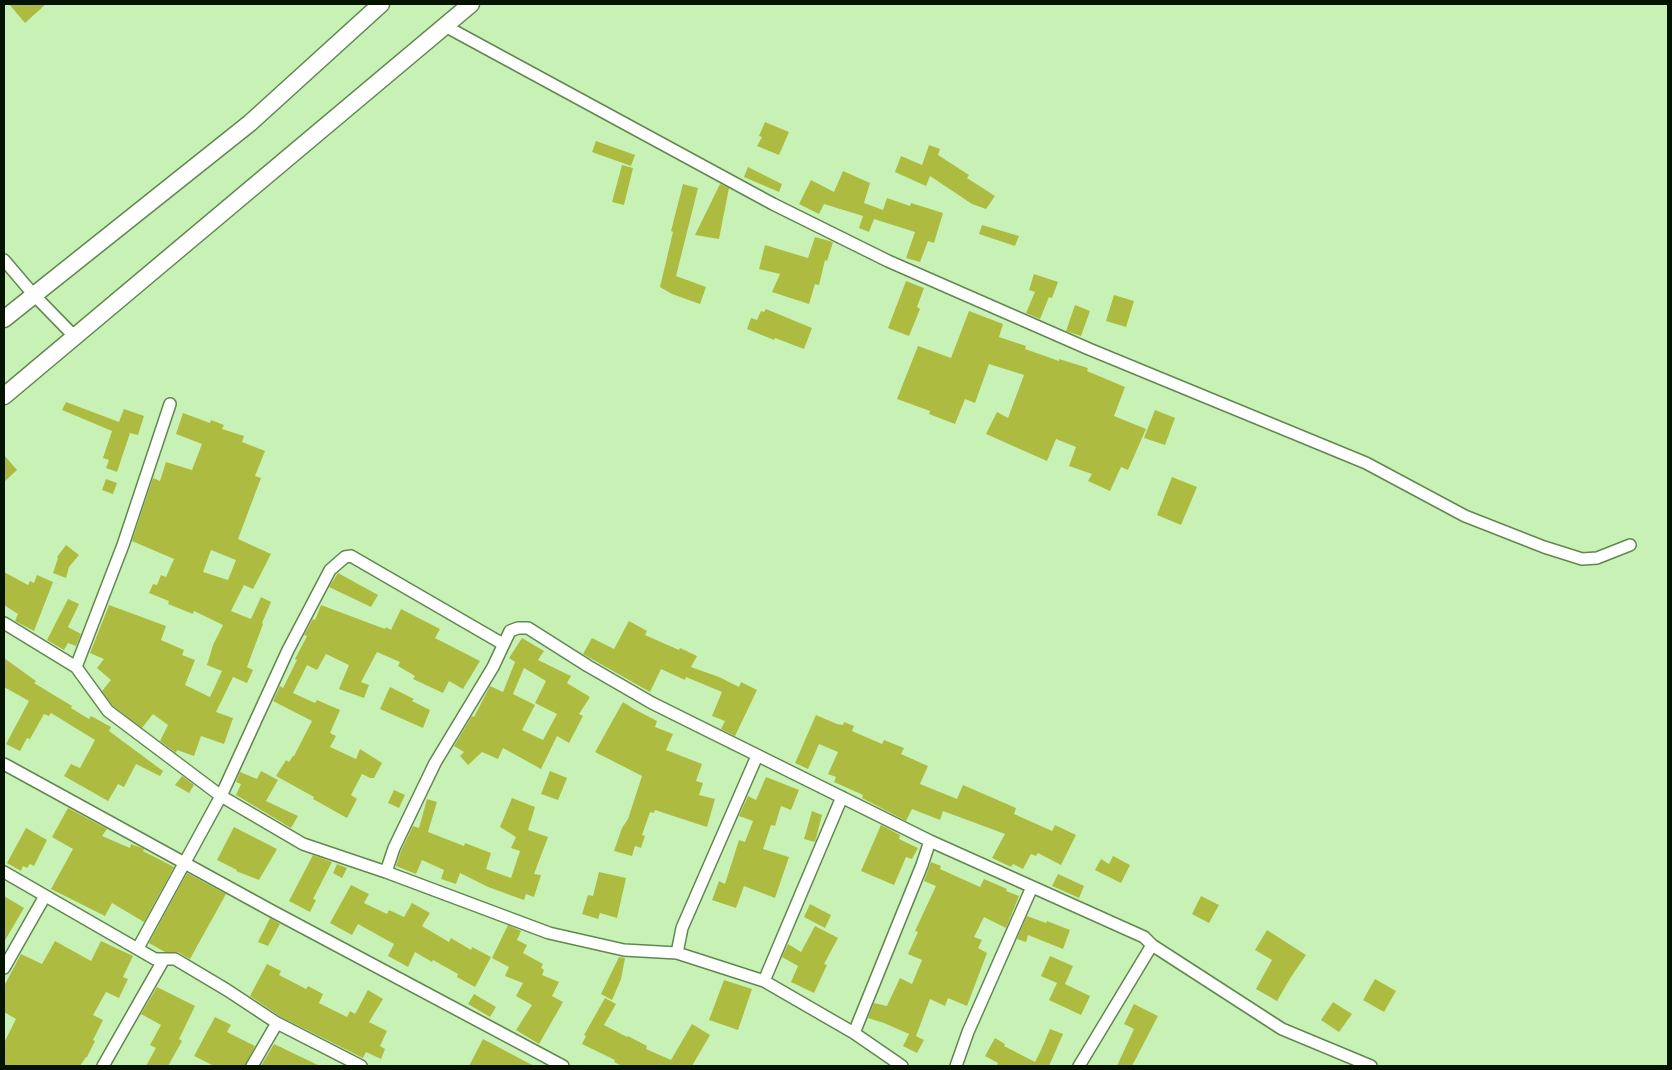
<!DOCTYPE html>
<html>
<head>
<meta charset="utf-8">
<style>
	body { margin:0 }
	#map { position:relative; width:1672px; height:1070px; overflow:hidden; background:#c8f2b5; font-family:Manrope,sans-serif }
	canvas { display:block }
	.frame { position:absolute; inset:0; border:5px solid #051301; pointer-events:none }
</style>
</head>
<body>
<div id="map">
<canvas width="1672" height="1070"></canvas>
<div class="frame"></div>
</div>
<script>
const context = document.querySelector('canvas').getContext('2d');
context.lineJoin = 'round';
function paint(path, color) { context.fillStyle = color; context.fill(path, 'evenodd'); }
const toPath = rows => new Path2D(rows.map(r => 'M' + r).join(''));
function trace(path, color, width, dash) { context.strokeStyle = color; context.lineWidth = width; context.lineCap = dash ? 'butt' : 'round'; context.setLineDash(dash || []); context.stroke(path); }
paint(toPath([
	[9,4,46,4,25,23],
	[765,122,789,132,779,155,757,146,762,137,759,136],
	[596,141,635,155,631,166,592,152],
	[929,145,940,149,938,155,969,175,967,178,995,196,986,209,972,204,930,176,926,186,895,172,901,156,922,165],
	[622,165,633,168,624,205,612,202],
	[748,167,782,184,779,192,744,177],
	[843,171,870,183,864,203,883,210,887,198,910,206,911,203,943,213,934,243,928,241,920,262,906,258,915,232,874,219,869,232,859,228,863,216,824,204,819,214,799,204,811,180,834,192],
	[683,184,698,188,676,276,706,287,700,304,672,294,660,287,673,232,671,231],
	[720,184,729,188,719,239,695,235],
	[982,225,1019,236,1015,246,979,234],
	[815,237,833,242,827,261,825,260,819,285,815,284,809,304,772,292,780,274,759,269,765,245,808,258],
	[1034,274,1058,282,1052,298,1049,297,1040,319,1026,313,1035,292,1029,290],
	[906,281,924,288,917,307,920,309,909,336,888,328],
	[1114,295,1134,301,1126,327,1106,321],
	[1075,305,1090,311,1081,336,1066,331],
	[766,309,812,328,804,349,775,338,774,340,747,329,751,318,757,320,761,311,764,312],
	[969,311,1003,324,999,337,1026,346,1025,349,1059,361,1059,359,1088,368,1087,371,1125,387,1114,416,1146,429,1128,470,1121,467,1110,491,1088,481,1092,474,1069,466,1076,447,1056,439,1047,461,986,434,997,412,1008,418,1024,375,989,364,975,403,965,399,955,424,929,414,930,411,897,399,918,346,951,358],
	[66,402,119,422,124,409,144,416,138,435,130,433,117,472,106,468,109,460,103,458,112,431,62,410],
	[1155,410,1175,418,1165,445,1144,438],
	[183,413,210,423,211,420,224,425,222,429,244,436,242,442,265,451,255,476,261,478,238,539,271,554,253,589,244,585,231,611,251,619,261,597,271,602,262,623,263,624,247,667,253,670,247,683,233,677,216,712,233,718,224,744,201,736,194,756,177,750,176,753,160,741,168,725,153,714,142,728,113,706,102,691,111,680,97,668,104,659,90,653,109,605,166,626,161,640,184,650,182,655,195,660,185,685,210,697,222,671,207,665,213,645,223,625,194,611,193,614,168,604,169,601,149,593,153,584,157,585,161,575,166,577,174,559,132,541,153,478,160,481,166,462,192,470,202,444,176,434],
	[211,550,236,560,228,580,203,572],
	[4,455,17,470,4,482],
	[1172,477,1197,487,1181,525,1157,515],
	[106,479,117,483,113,494,102,490],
	[66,545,79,555,69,567,66,578,53,573,58,558,57,557],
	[4,572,28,585,30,581,34,583,37,575,53,582,34,631,15,621,18,614,4,605],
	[338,573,378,595,371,607,329,587],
	[68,599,79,604,68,627,81,634,76,646,68,643,64,650,47,640],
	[321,605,385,629,386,627,391,630,401,609,440,629,435,638,480,661,463,689,449,681,443,693,413,679,415,676,398,666,400,662,377,652,361,682,369,685,364,698,339,689,349,665,326,654,317,670,307,665,293,693,315,703,317,700,340,710,330,733,336,736,330,747,356,759,360,749,382,763,374,778,370,778,362,774,351,795,357,799,347,818,313,799,314,797,276,776,286,760,289,762,293,756,294,756,312,721,273,701,280,686,283,688,297,660,295,659,307,636,304,635,313,619,315,620],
	[629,621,647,631,645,635,679,650,680,648,697,656,691,667,719,677,739,687,741,682,757,690,735,736,721,729,725,721,712,716,722,692,686,677,685,680,661,669,650,692,583,654,592,638,614,649],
	[522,638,544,651,538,660,571,676,567,683,590,697,579,714,583,716,569,743,557,736,541,769,503,748,498,759,482,752,468,765,460,756,464,752,454,746,472,716,474,717,490,686,503,692,515,662,509,658],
	[524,668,546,681,535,703,557,714,543,740,522,730,535,705,513,694],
	[4,658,36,681,34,683,72,706,71,708,89,719,91,716,111,727,109,731,163,771,160,776,136,764,124,787,118,784,108,801,64,776,71,764,80,768,95,740,51,713,49,716,44,714,30,739,27,738,20,751,6,744,29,701,4,687],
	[390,687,414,699,412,701,430,710,423,728,380,709],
	[623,702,634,709,657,721,655,727,673,734,666,750,702,764,696,781,703,783,699,795,715,799,707,827,655,810,654,813,650,812,642,835,645,836,641,848,635,846,632,856,614,851,622,828,628,819,642,776,595,752],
	[816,715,837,724,843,725,844,722,854,726,852,731,882,744,884,740,904,748,901,754,928,766,920,784,957,799,963,785,1016,808,1014,814,1052,831,1055,825,1076,835,1061,865,1038,853,1036,856,1031,854,1023,869,1013,864,1011,867,992,858,1005,834,943,811,940,820,912,809,906,821,885,810,862,798,863,795,834,782,836,777,828,774,838,752,819,744,808,769,795,763],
	[261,771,278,780,266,801,298,816,291,828,236,795,241,784,236,782,240,772,257,779],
	[550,771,567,778,558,800,541,794],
	[182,776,194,785,189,793,175,785],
	[766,777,799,790,791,810,781,806,775,826,771,825,763,849,789,857,775,898,744,886,736,908,712,900,719,881,725,884,739,840,745,842,753,821,739,816,748,796,756,800],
	[394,790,405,795,399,808,388,803],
	[512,798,535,807,528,830,548,837,534,874,541,875,534,897,526,894,524,900,488,887,460,873,456,884,441,879,444,870,422,860,416,874,396,866,401,851,413,826,419,828,427,799,437,802,428,832,464,846,465,843,491,853,486,869,511,878,520,851,511,848,516,837,500,827],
	[68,808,107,829,102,836,130,848,131,844,139,847,144,849,143,851,174,867,144,922,112,903,105,916,51,889,73,849,52,837],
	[812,811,822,815,815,842,804,839],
	[881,825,900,835,899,839,918,848,912,859,906,857,894,885,861,871],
	[234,827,277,849,259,880,236,871,237,870,217,860],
	[26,828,47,840,34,866,30,864,27,868,23,866,21,871,7,863],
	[313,855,332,862,313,899,316,900,310,912,289,901],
	[1113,856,1130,865,1121,883,1095,870,1101,859,1109,864],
	[931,862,941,866,940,869,980,887,984,879,1007,889,1006,891,1019,896,1006,928,984,917,974,937,982,940,978,948,987,953,967,1006,948,998,945,1006,930,999,916,1036,924,1040,917,1053,903,1046,909,1034,884,1023,868,1018,874,1003,887,1006,900,978,912,984,922,960,908,954,918,932,915,931,936,886,924,881],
	[337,864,347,868,342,878,333,873],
	[599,872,626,878,617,918,600,913,598,919,582,914,588,895,593,896],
	[187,873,226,894,190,959,178,952,165,952,149,943],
	[1058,874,1084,886,1079,898,1052,886],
	[351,885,369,894,364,903,387,914,389,910,404,917,412,903,430,913,422,926,449,942,451,938,471,950,472,947,491,957,475,987,457,977,458,974,433,960,432,962,415,952,408,967,401,963,388,956,394,944,358,924,352,935,330,923],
	[4,896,24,908,4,942],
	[1201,896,1219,905,1209,923,1192,914],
	[810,904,831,915,825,928,804,917],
	[1027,916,1046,923,1047,921,1070,930,1063,949,1028,935,1026,942,1017,939],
	[270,918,280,924,268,946,258,942],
	[508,925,521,931,517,940,527,945,523,953,543,964,541,968,544,970,542,975,559,982,552,996,563,1002,539,1044,516,1030,532,1005,516,996,523,983,505,976,509,967,492,958],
	[815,926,838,938,824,964,827,965,814,993,791,982,798,966,782,957,788,944,801,952],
	[1267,930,1306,955,1291,977,1277,1001,1256,989,1272,960,1255,950],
	[55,941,91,961,101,941,133,956,123,977,128,979,119,998,106,992,93,1015,103,1020,93,1040,95,1041,87,1057,86,1057,80,1066,4,1066,4,1043,16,1019,4,1012,4,986,21,954,42,964],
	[1050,956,1073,966,1065,984,1090,996,1081,1015,1049,1000,1057,983,1041,976],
	[619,957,625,958,621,979,612,1000,601,994],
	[267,964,281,971,279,975,306,989,308,986,323,994,319,1003,347,1017,350,1011,355,1014,368,990,383,999,369,1022,387,1031,380,1046,385,1049,381,1059,366,1052,363,1058,281,1017,250,996],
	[1375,979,1396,991,1384,1012,1363,1000],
	[724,980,752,989,738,1030,709,1020],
	[157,987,195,1006,179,1039,182,1041,168,1066,146,1066,156,1048,150,1045,161,1025,141,1014],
	[474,994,496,1007,490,1017,468,1004],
	[605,998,616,1004,604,1025,627,1037,628,1036,647,1046,646,1049,671,1060,692,1024,710,1035,692,1066,622,1066,614,1062,615,1060,582,1044,586,1036,584,1035],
	[1333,1002,1352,1014,1339,1032,1321,1020],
	[1134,1004,1158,1016,1132,1066,1117,1066,1134,1029,1124,1024],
	[215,1017,231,1025,227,1032,255,1046,245,1066,214,1066,194,1056],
	[1050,1029,1063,1034,1049,1066,996,1066,998,1063,985,1056,995,1038,1005,1044,1004,1046,1035,1062,1041,1050],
	[483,1039,534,1066,469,1066],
	[274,1044,320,1066,261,1066]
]), '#adbc41');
const minor = toPath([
	[445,26,773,204,888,261,1089,349,1366,463,1465,516,1544,547,1582,559,1597,558,1630,545],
	[4,260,33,294,75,337],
	[4,623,76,667,108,711,221,796,303,844,386,872,549,933,624,950,677,953,764,981,854,1033,902,1066],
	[76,667,123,545,170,404],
	[4,764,272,911,563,1066],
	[4,872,155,959,175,959,227,990,277,1023,361,1066],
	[386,872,394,848,435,763,493,667,510,631,518,628,528,628,588,666,652,703,930,841,1144,937,1152,945,1282,1029,1371,1066],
	[138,948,221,796,288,650,330,570,345,557,351,556,503,644],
	[677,953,682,928,757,756],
	[4,968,45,896],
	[764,981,842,797],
	[854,1033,922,865,930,841],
	[103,1066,164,959],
	[252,1066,277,1023],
	[956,1066,968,1032,1032,887],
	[1079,1066,1152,945]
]);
const secondary = toPath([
	[4,319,250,123,381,4],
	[4,396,471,4]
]);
trace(minor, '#61874f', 14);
trace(secondary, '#61874f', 19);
trace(minor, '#fff', 11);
trace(secondary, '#fff', 16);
</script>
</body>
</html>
